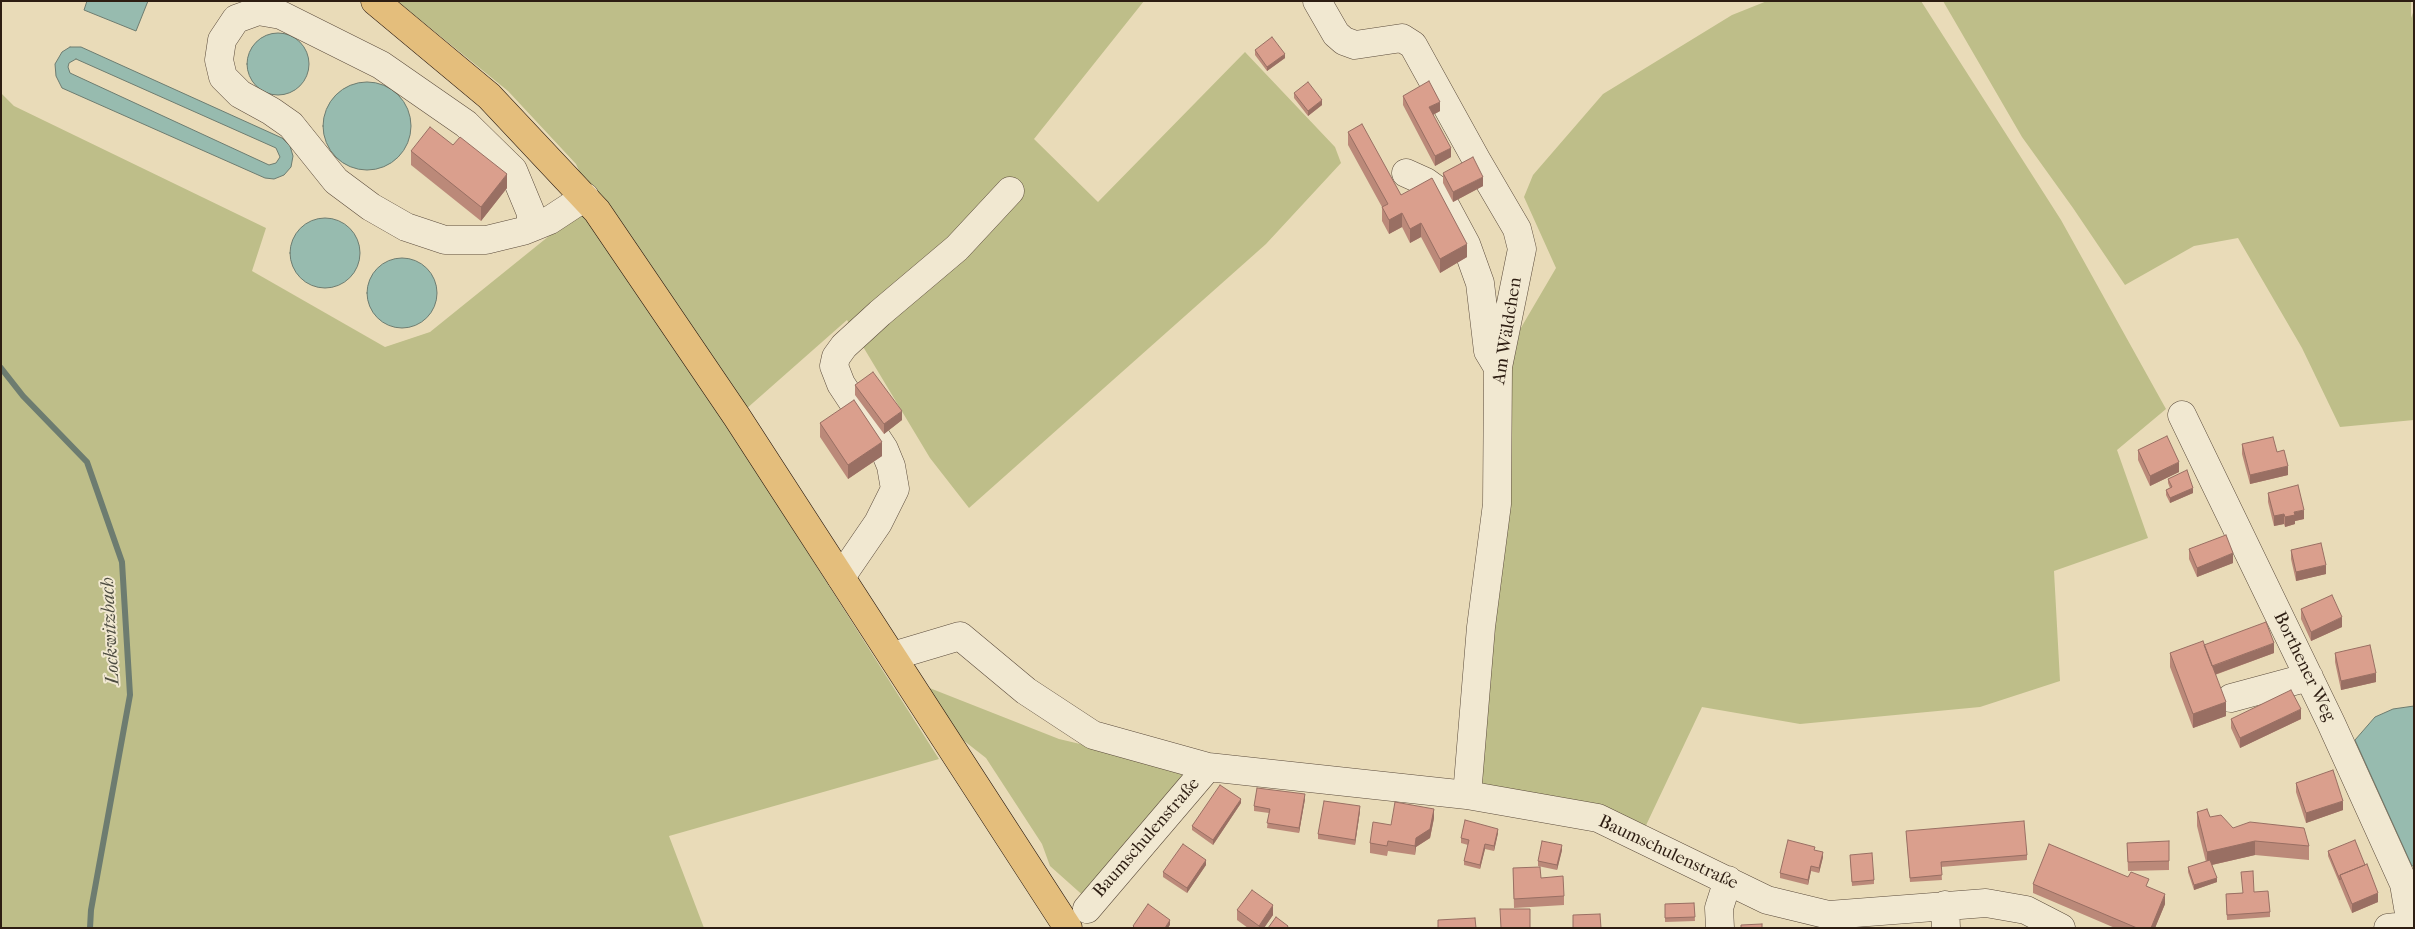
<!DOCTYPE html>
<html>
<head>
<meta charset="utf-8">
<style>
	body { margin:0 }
	#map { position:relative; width:2415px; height:929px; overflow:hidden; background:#e9dbb8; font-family:"IM FELL French Canon",serif }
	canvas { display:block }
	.frame { position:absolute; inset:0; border:2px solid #2d1d12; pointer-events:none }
</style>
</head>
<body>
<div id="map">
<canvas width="2415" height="929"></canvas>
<div class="frame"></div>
</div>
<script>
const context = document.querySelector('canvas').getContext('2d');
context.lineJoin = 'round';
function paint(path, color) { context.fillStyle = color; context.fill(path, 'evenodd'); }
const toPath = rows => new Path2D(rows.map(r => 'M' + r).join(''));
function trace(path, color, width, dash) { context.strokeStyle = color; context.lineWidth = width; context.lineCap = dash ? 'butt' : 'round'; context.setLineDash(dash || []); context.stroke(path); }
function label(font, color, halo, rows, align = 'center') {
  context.font = font + ' "IM FELL French Canon",serif'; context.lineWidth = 4; context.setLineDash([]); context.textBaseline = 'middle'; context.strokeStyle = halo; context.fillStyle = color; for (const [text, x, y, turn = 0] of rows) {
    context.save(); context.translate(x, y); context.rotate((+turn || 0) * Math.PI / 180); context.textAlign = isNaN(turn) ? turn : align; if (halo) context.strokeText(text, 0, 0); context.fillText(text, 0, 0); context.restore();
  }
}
paint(toPath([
	[397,1,1144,1,1034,139,1098,202,1245,52,1335,147,1341,163,1266,244,969,508,930,458,847,320,737,417,597,211,576,164,508,91],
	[1767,1,1921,1,2061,220,2166,409,2117,450,2148,538,2054,571,2060,681,1980,707,1800,724,1702,707,1640,838,1467,795,1498,367,1556,268,1524,197,1533,175,1603,94,1732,15],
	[1943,1,2411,1,2411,18,2414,10,2414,420,2340,427,2302,348,2238,238,2194,246,2125,285,2073,208,2022,137],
	[1,93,14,106,266,228,252,271,385,347,430,332,580,211,670,336,939,759,669,836,704,928,1,928],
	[927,687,1059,739,1169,765,1182,771,1183,786,1087,899,1050,866,1042,844,986,758,963,740]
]), '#bebe89');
const water = toPath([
	[87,1,148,1,136,31,84,10,87,1],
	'247 64a31 31 0 1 1 62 0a31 31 0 1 1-62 0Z',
	[70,47,81,47,282,138,290,146,293,156,291,167,284,175,274,179,265,178,62,88,56,76,55,64,62,52,70,47],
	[76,59,276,148,280,157,276,163,269,165,70,73,68,67,69,63,76,59],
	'323 126a44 44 0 1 1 88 0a44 44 0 1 1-88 0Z',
	'290 253a35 35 0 1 1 70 0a35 35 0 1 1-70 0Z',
	'367 293a35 35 0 1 1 70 0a35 35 0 1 1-70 0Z',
	[2414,706,2414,866,2412,866,2355,740,2375,717,2393,709,2414,706]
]);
paint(water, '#97bbaf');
trace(water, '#6d7c70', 1);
trace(toPath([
	[1,368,23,396,87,462,122,562,130,695,91,910,90,928]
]), '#6d7c70', 6);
const minor = toPath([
	[1317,1,1336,34,1344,41,1355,45,1402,38,1413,45,1476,159,1517,229,1522,249,1498,367,1497,504,1481,627,1467,795],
	[1406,173,1426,182,1437,190,1466,244,1480,283,1488,351,1497,366],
	[533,227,530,211,513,170,466,124,381,65,281,15,258,11,236,19,222,40,219,60,223,77,240,94,271,111,291,125,336,181,371,207,406,227,445,240,486,240,523,231,533,227,550,220,585,197],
	[2182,415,2331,723,2404,884,2411,925],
	[841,577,878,523,895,489,891,466,884,449,841,384,834,366,836,357,844,346,880,313,957,248,1010,191],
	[894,658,903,653,960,636,1026,691,1093,735,1208,767,1467,795,1598,818,1767,900,1829,915,1986,903,2026,910,2061,928],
	[2231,698,2309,677],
	[1945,905,1946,928],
	[1087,909,1208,767],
	[1720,928,1719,908,1728,880],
	[2388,928,2414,925]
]);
const major = toPath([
	[375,1,489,96,597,211,737,417,1068,928]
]);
trace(minor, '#5c4c3c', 29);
trace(major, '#2d1d12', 29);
trace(minor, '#f1e8d1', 28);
trace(major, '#e4be7c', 28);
paint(toPath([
	[1255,50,1285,58,1267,71,1255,55],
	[1294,93,1322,105,1308,116,1294,98],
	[1403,96,1440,111,1433,115,1451,157,1435,166,1403,105],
	[1348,132,1401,195,1467,257,1440,273,1421,237,1410,243,1402,227,1389,234,1382,221,1382,207,1348,145],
	[411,151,507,188,481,221,411,165],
	[1443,173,1483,186,1453,202,1443,183],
	[855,385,902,420,884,434,855,395],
	[820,423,882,456,848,479,820,437],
	[2242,444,2277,452,2288,475,2250,484,2242,454],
	[2138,450,2179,472,2150,486,2138,460],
	[2168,479,2193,493,2170,503,2166,495,2166,490,2170,488,2168,483],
	[2268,493,2304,519,2295,521,2295,524,2285,527,2284,524,2274,526,2268,502],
	[2189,549,2233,563,2197,577,2189,559],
	[2291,550,2326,574,2296,581,2291,559],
	[2301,609,2342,627,2311,641,2301,619],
	[2204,645,2274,653,2215,675,2226,716,2193,728,2170,667,2170,653],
	[2335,653,2376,682,2341,690,2335,662],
	[2231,719,2301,719,2240,748,2231,728],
	[2296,783,2343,810,2306,823,2296,792],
	[1305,799,1299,833,1267,828,1269,813,1254,811,1254,806],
	[1241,803,1213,845,1192,830,1192,826],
	[1360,811,1355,845,1318,839,1318,834],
	[2197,812,2233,828,2309,846,2309,860,2255,855,2212,865,2217,882,2194,890,2188,872,2188,867,2206,862,2197,826],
	[1434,818,1430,838,1416,847,1415,855,1388,851,1387,856,1370,853,1370,843,1391,825],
	[1906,831,2027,855,2027,860,1941,867,1942,880,1910,882],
	[1498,833,1494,851,1485,849,1480,869,1464,865,1464,861,1468,845,1461,843,1461,838],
	[2127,843,2169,861,2169,870,2128,871],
	[1562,850,1557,870,1538,866,1538,861],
	[2328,851,2365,865,2378,902,2352,913,2328,856],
	[1850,855,1874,880,1874,884,1852,886],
	[1823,857,1819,873,1811,871,1808,885,1780,878,1780,873],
	[1206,865,1187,893,1163,877,1163,872],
	[1513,868,1564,896,1564,905,1514,908],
	[2033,884,2149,887,2165,904,2155,928,2115,928,2033,893],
	[2254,892,2270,912,2270,917,2227,920,2226,894],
	[1694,903,1695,921,1665,922,1665,904],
	[1237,910,1273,915,1264,928,1248,928,1237,920]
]), '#bb8979');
paint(toPath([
	[1285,54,1285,58,1267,71,1267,67],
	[1322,100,1322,105,1308,116,1308,111],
	[1440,102,1440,111,1429,117,1429,107],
	[1451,148,1451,157,1435,166,1435,156],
	[507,174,507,188,481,221,481,207],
	[1483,177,1483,186,1453,202,1453,192],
	[1402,213,1402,227,1389,234,1389,220],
	[1421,223,1421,237,1410,243,1410,229],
	[1467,244,1467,257,1440,273,1440,259],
	[902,411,902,420,884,434,884,424],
	[882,442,882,456,848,479,848,465],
	[2179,462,2179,472,2150,486,2150,476],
	[2288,466,2288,475,2250,484,2250,475],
	[2193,488,2193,493,2170,503,2170,498],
	[2304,510,2304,519,2295,521,2295,524,2285,527,2285,517,2294,512],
	[2284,514,2284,524,2274,526,2274,516],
	[2233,553,2233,563,2197,577,2197,568],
	[2326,565,2326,574,2296,581,2296,572],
	[2342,617,2342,627,2311,641,2311,632],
	[2274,643,2274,653,2211,676,2211,667],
	[2376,673,2376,682,2341,690,2341,681],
	[2226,702,2226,716,2193,728,2193,714],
	[2301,709,2301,719,2240,748,2240,738],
	[1305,794,1305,799,1299,833,1299,828],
	[1241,799,1241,803,1213,845,1213,840],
	[2343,801,2343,810,2306,823,2306,813],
	[1360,806,1360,811,1355,845,1355,840],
	[1434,809,1434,818,1430,838,1416,847,1415,855,1415,846,1416,838],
	[1498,829,1498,833,1494,851,1494,846],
	[2255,841,2255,855,2207,866,2207,852],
	[1485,844,1485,849,1480,869,1480,865],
	[1562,845,1562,850,1557,870,1557,865],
	[1823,852,1823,857,1819,873,1819,868],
	[1206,860,1206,865,1187,893,1187,888],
	[1811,866,1811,871,1808,885,1808,880],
	[2217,878,2217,882,2194,890,2194,885],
	[2378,893,2378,902,2352,913,2352,904],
	[2165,894,2165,904,2155,928,2151,928],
	[1273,905,1273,915,1264,928,1259,928,1259,926],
	[1170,920,1170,925,1168,928,1165,928]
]), '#996f63');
const building = toPath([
	[1272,37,1285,54,1267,67,1255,50,1272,37],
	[1429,81,1440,102,1429,107,1451,148,1435,156,1403,96,1429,81],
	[1308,82,1322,100,1308,111,1294,93,1308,82],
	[1362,124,1401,195,1432,178,1467,244,1440,259,1421,223,1410,229,1402,213,1389,220,1382,207,1388,204,1348,132,1362,124],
	[430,127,453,145,460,137,507,174,481,207,411,151,430,127],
	[1473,157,1483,177,1453,192,1443,173,1473,157],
	[873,372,902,411,884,424,855,385,873,372],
	[854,400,882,442,848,465,820,423,854,400],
	[2167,436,2179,462,2150,476,2138,450,2167,436],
	[2273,437,2277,452,2284,450,2288,466,2250,475,2242,444,2273,437],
	[2187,470,2193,488,2170,498,2166,490,2172,487,2168,479,2187,470],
	[2298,485,2304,510,2294,512,2295,515,2285,517,2284,514,2274,516,2268,493,2298,485],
	[2226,535,2233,553,2197,568,2189,549,2226,535],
	[2321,543,2326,565,2296,572,2291,550,2321,543],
	[2332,595,2342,617,2311,632,2301,609,2332,595],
	[2266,622,2274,643,2212,666,2204,645,2266,622],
	[2203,641,2226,702,2193,714,2170,653,2203,641],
	[2370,645,2376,673,2341,681,2335,653,2370,645],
	[2291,690,2301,709,2240,738,2231,719,2291,690],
	[2333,770,2343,801,2306,813,2296,783,2333,770],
	[1220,785,1241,799,1213,840,1192,826,1220,785],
	[1257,788,1305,794,1299,828,1267,823,1270,809,1254,806,1257,788],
	[1324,801,1360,806,1355,840,1318,834,1324,801],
	[1395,802,1434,809,1430,829,1416,838,1415,846,1388,841,1387,846,1370,843,1373,822,1391,825,1395,802],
	[2207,809,2210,817,2221,815,2233,828,2250,822,2304,828,2309,846,2255,841,2207,852,2197,812,2207,809],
	[1465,820,1498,829,1494,846,1485,844,1480,865,1464,861,1469,840,1461,838,1465,820],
	[2024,821,2027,855,1941,862,1942,875,1910,878,1906,831,2024,821],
	[1788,840,1815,847,1814,850,1823,852,1819,868,1811,866,1808,880,1780,873,1788,840],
	[2355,840,2365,865,2340,875,2340,880,2328,851,2355,840],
	[1542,841,1562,845,1557,865,1538,861,1542,841],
	[2169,841,2169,861,2128,862,2127,843,2169,841],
	[1183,844,1206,860,1187,888,1163,872,1183,844],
	[2049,844,2128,877,2131,872,2149,879,2146,886,2165,894,2151,928,2137,928,2033,884,2049,844],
	[1872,853,1874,880,1852,882,1850,855,1872,853],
	[2210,860,2217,878,2194,885,2188,867,2210,860],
	[2367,864,2378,893,2352,904,2340,875,2367,864],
	[1540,867,1541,878,1563,876,1564,896,1514,899,1513,868,1540,867],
	[2253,871,2254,892,2268,891,2270,912,2227,915,2226,894,2243,893,2241,872,2253,871],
	[1252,890,1273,905,1259,926,1237,910,1252,890],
	[1694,903,1695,917,1665,918,1665,904,1694,903],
	[1148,904,1170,920,1165,928,1135,928,1133,926,1148,904],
	[1500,909,1530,909,1530,928,1501,928,1500,909],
	[1600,914,1601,928,1573,928,1573,915,1600,914],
	[1276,917,1288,926,1287,928,1268,928,1276,917],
	[1475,918,1476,928,1438,928,1438,920,1475,918],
	[1762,924,1762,928,1741,928,1741,925,1762,924]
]);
paint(building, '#da9f8d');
trace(building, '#996f63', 1);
label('18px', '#2d1d12', '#f1e8d1', [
	["Am Wäldchen",1508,331,-81],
	["Borthener Weg",2304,667,64],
	["Baumschulenstraße",1147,838,-49],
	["Baumschulenstraße",1668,853,25]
]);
label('italic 19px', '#4d4c41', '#f1e8d1', [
	["Lockwitzbach",111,631,-93]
]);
</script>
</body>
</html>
